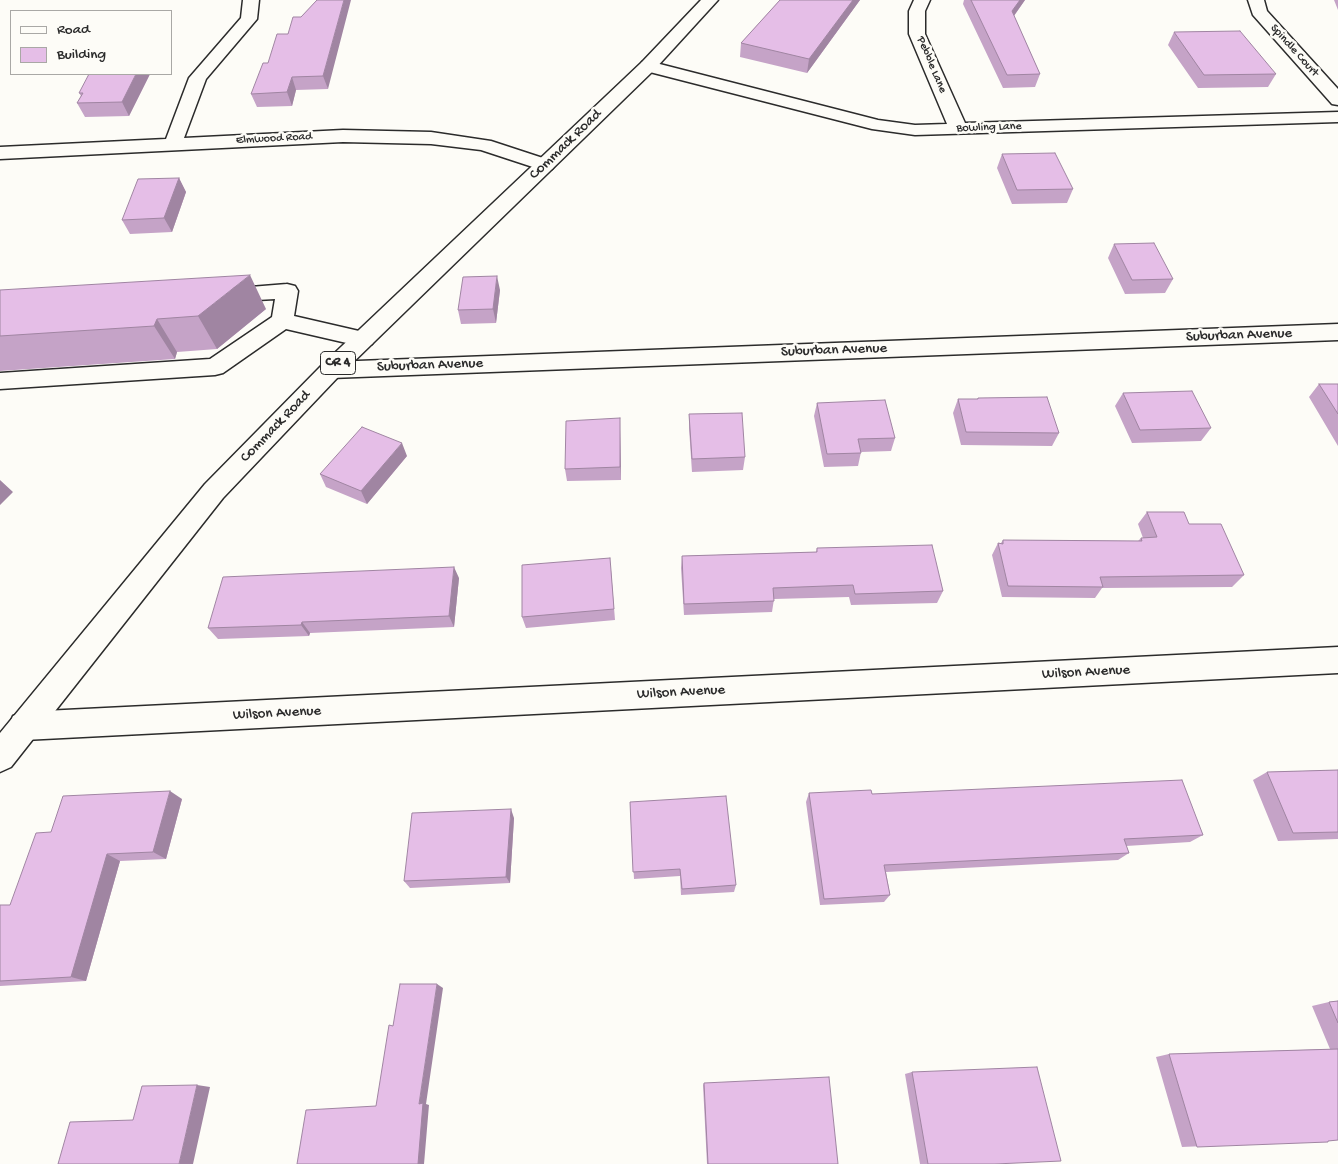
<!DOCTYPE html>
<html>
<head>
<meta charset="utf-8">
<style>
	body { margin:0 }
	#map { position:relative; width:1338px; height:1164px; overflow:hidden; background:#fdfcf7; font-family:"Gochi Hand",sans-serif }
	canvas { display:block }
	.legend { position:absolute; left:10px; top:10px; width:162px; height:65px; box-sizing:border-box; background:#fdfcf7; border:1px solid #a9a8a5; margin:0; padding:6px 9px; list-style:none; font-size:15px; color:#2b2b2b }
	.legend li { display:flex; align-items:center; gap:10px; height:25px }
	.legend b { width:25px; border:1px solid #a9a8a5 }
</style>
</head>
<body>
<div id="map">
<canvas width="1338" height="1164"></canvas>
<ul class="legend">
<li><b style="height:6px;background:#fdfcf7"></b>Road</li>
<li><b style="height:14px;background:#e5bee7"></b>Building</li>
</ul>
</div>
<script>
const context = document.querySelector('canvas').getContext('2d');
context.lineJoin = 'round';
const toPath = rows => new Path2D(rows.map(r => 'M' + r).join(''));
function trace(path, color, width, dash) { context.strokeStyle = color; context.lineWidth = width; context.lineCap = dash ? 'butt' : 'round'; context.setLineDash(dash || []); context.stroke(path); }
function paint(path, color) { context.fillStyle = color; context.fill(path, 'evenodd'); }
function label(font, color, halo, rows, align = 'center') {
  context.font = font + ' "Gochi Hand",sans-serif'; context.lineWidth = 5; context.setLineDash([]); context.textBaseline = 'middle'; context.strokeStyle = halo; context.fillStyle = color; for (const [text, x, y, turn = 0] of rows) {
    context.save(); context.translate(x, y); context.rotate((+turn || 0) * Math.PI / 180); context.textAlign = isNaN(turn) ? turn : align; if (halo) context.strokeText(text, 0, 0); context.fillText(text, 0, 0); context.restore();
  }
}
const minor = toPath([
	[243,0,259,0,257,19,206,79,184,138,343,130,431,132,491,141,552,161,555,165,552,169,545,171,481,150,431,144,343,142,0,159,0,147,166,139,189,78,241,18,243,0],
	[914,0,930,0,925,11,925,34,965,123,1338,112,1338,122,915,135,872,129,642,70,640,66,642,62,648,61,878,120,915,125,947,124,909,34,909,11,914,0],
	[1248,0,1264,0,1267,11,1338,89,1338,105,1332,104,1253,15,1248,0],
	[287,284,295,286,298,291,294,316,372,334,375,339,372,344,364,347,286,329,223,373,215,375,0,389,0,373,210,359,272,317,275,299,221,302,213,300,210,295,213,290,287,284],
	[1338,324,1338,340,331,378,323,376,319,370,323,364,331,362,1338,324],
	[1338,647,1338,673,24,740,13,736,9,726,13,716,24,712,1338,647]
]);
const major = toPath([
	[701,0,718,0,654,70,339,376,223,498,11,767,0,772,0,733,205,484,323,364,642,62,701,0]
]);
trace(minor, '#2b2b2b', 3);
trace(major, '#2b2b2b', 3);
paint(minor, '#fdfcf7');
paint(major, '#fdfcf7');
paint(toPath([
	[317,0,328,89,296,90,292,106,257,107,251,94,268,63,288,34,301,17],
	[780,0,860,0,807,73,740,57,741,43],
	[964,0,1025,0,1014,16,1040,74,1035,87,1003,88,963,4],
	[1334,0,1338,0,1338,10],
	[1174,32,1276,74,1268,87,1198,88,1168,45],
	[150,74,129,116,85,117,77,103,81,96,79,93],
	[1002,154,1073,189,1067,203,1012,204,997,168],
	[179,178,186,192,172,232,130,234,122,220],
	[1114,244,1173,279,1165,293,1125,294,1108,258],
	[0,290,266,309,217,349,177,352,175,359,0,371],
	[500,290,496,323,461,324,458,310],
	[1319,384,1338,384,1338,446,1309,397],
	[1123,393,1211,428,1201,441,1132,443,1115,406],
	[978,398,1059,433,1052,446,961,445,953,413,958,399,977,399],
	[817,403,895,438,891,451,861,452,858,466,824,467,814,416],
	[689,414,745,457,743,470,692,472,689,428],
	[620,418,621,480,567,481,565,469],
	[407,456,367,504,326,487,320,474],
	[1147,512,1189,524,1244,575,1232,587,1102,588,1095,598,1002,597,992,555,998,543,1001,543,1003,540,1138,541,1141,538,1143,538,1138,524],
	[817,548,943,591,937,603,851,605,849,597,774,599,772,612,684,615,681,568,682,556,816,552],
	[611,570,615,620,526,628,522,617],
	[459,578,454,627,310,633,309,636,218,639,208,628],
	[1338,770,1338,839,1278,841,1253,780,1267,772],
	[809,793,872,794,1203,835,1190,842,1126,846,1129,853,1118,860,886,872,890,895,884,902,820,905,806,802],
	[182,799,166,859,120,861,86,981,0,986,0,905,10,905],
	[630,802,736,885,734,892,681,895,680,876,634,879],
	[514,818,510,883,410,888,404,881],
	[1338,1001,1338,1140,1182,1147,1156,1057,1169,1054,1330,1049,1312,1006,1329,1002],
	[912,1072,995,1164,920,1164,905,1074],
	[704,1083,838,1164,707,1164,703,1085]
]), '#c5a3c7');
paint(toPath([
	[344,0,351,0,328,89,323,76],
	[853,0,860,0,807,73,809,59],
	[1020,0,1025,0,1008,24,1012,11],
	[136,74,150,74,129,116,122,102],
	[292,77,296,90,292,106,287,92],
	[179,178,186,192,172,232,164,218],
	[250,275,266,309,217,349,198,316],
	[497,276,500,290,496,323,493,309],
	[157,319,177,352,175,359,154,326],
	[620,418,620,431,621,480,620,467],
	[402,443,407,456,367,504,361,491],
	[0,480,13,492,0,505],
	[454,567,459,578,454,627,449,616],
	[302,622,310,633,309,636,301,625],
	[170,791,182,799,166,859,153,852],
	[511,809,514,818,510,883,506,877],
	[107,854,120,861,86,981,71,977],
	[437,984,443,988,426,1104,429,1105,424,1164,418,1164,419,1104],
	[197,1085,210,1087,193,1164,179,1164]
]), '#a085a2');
const building = toPath([
	[317,0,344,0,323,76,292,77,287,92,251,94,263,63,268,63,277,34,288,34,293,17,301,17,317,0],
	[780,0,853,0,809,59,741,43,780,0],
	[971,0,1020,0,1012,11,1040,74,1007,75,971,0],
	[1240,31,1276,74,1204,75,1174,32,1240,31],
	[89,74,136,74,122,102,77,103,83,93,79,93,89,74],
	[1055,153,1073,189,1017,190,1002,154,1055,153],
	[179,178,164,218,122,220,138,179,179,178],
	[1154,243,1173,279,1132,280,1114,244,1154,243],
	[250,275,198,316,157,319,154,326,0,336,0,290,250,275],
	[497,276,493,309,458,310,463,277,497,276],
	[1319,384,1338,384,1338,414,1319,384],
	[1192,391,1211,428,1140,430,1123,393,1192,391],
	[1047,397,1059,433,966,432,958,399,978,399,978,398,1047,397],
	[885,400,895,438,858,439,861,453,827,454,817,403,885,400],
	[742,413,745,457,692,459,689,414,742,413],
	[620,418,620,467,565,469,566,421,620,418],
	[362,427,402,443,361,491,320,474,362,427],
	[1147,512,1184,512,1189,524,1221,524,1244,575,1100,577,1103,587,1008,586,998,543,1003,544,1003,540,1142,541,1141,538,1157,537,1147,512],
	[932,545,943,591,855,594,853,585,773,588,774,601,684,604,682,556,817,552,817,548,932,545],
	[610,558,614,609,522,617,522,565,610,558],
	[454,567,449,616,302,622,301,625,208,628,223,577,454,567],
	[1338,770,1338,832,1293,833,1267,772,1338,770],
	[1182,780,1203,835,1124,839,1129,853,884,865,890,895,824,899,809,793,871,790,872,794,1182,780],
	[170,791,153,852,107,854,71,977,0,981,0,905,10,905,36,833,51,832,63,796,170,791],
	[726,796,736,885,682,889,680,869,633,872,630,802,726,796],
	[511,809,506,877,404,881,412,813,511,809],
	[400,984,437,984,419,1104,423,1103,418,1164,297,1164,306,1110,376,1106,389,1025,393,1026,400,984],
	[1338,1001,1338,1023,1329,1002,1338,1001],
	[1338,1049,1338,1140,1328,1141,1328,1142,1197,1147,1169,1054,1338,1049],
	[1037,1067,1061,1161,995,1164,928,1164,912,1072,1037,1067],
	[829,1077,838,1164,708,1164,704,1083,829,1077],
	[197,1085,179,1164,58,1164,70,1122,133,1120,142,1086,197,1085]
]);
paint(building, '#e5bee7');
trace(building, '#a085a2', 1);
label('12px', '#2b2b2b', '#fdfcf7', [
	["Spindle Court",1294,51,48],
	["Pebble Lane",931,65,67],
	["Bowling Lane",989,128,-2],
	["Elmwood Road",274,139,-3]
]);
for (const [x, y, w] of [
	[338,363,35]
]) { const box = new Path2D(); box.roundRect(x - w / 2, y - 11.5, w, 23, 4); context.fillStyle = '#fdfcf7'; context.fill(box); trace(box, '#2b2b2b', 1); }
label('bold 14px', '#2b2b2b', null, [
	["CR 4",338,363]
]);
label('15px', '#2b2b2b', '#fdfcf7', [
	["Commack Road",566,145,-44],
	["Suburban Avenue",1239,336,-2],
	["Suburban Avenue",834,351,-2],
	["Suburban Avenue",430,366,-2],
	["Commack Road",276,427,-46],
	["Wilson Avenue",1086,673,-3],
	["Wilson Avenue",681,693,-3],
	["Wilson Avenue",277,714,-3]
]);
</script>
</body>
</html>
